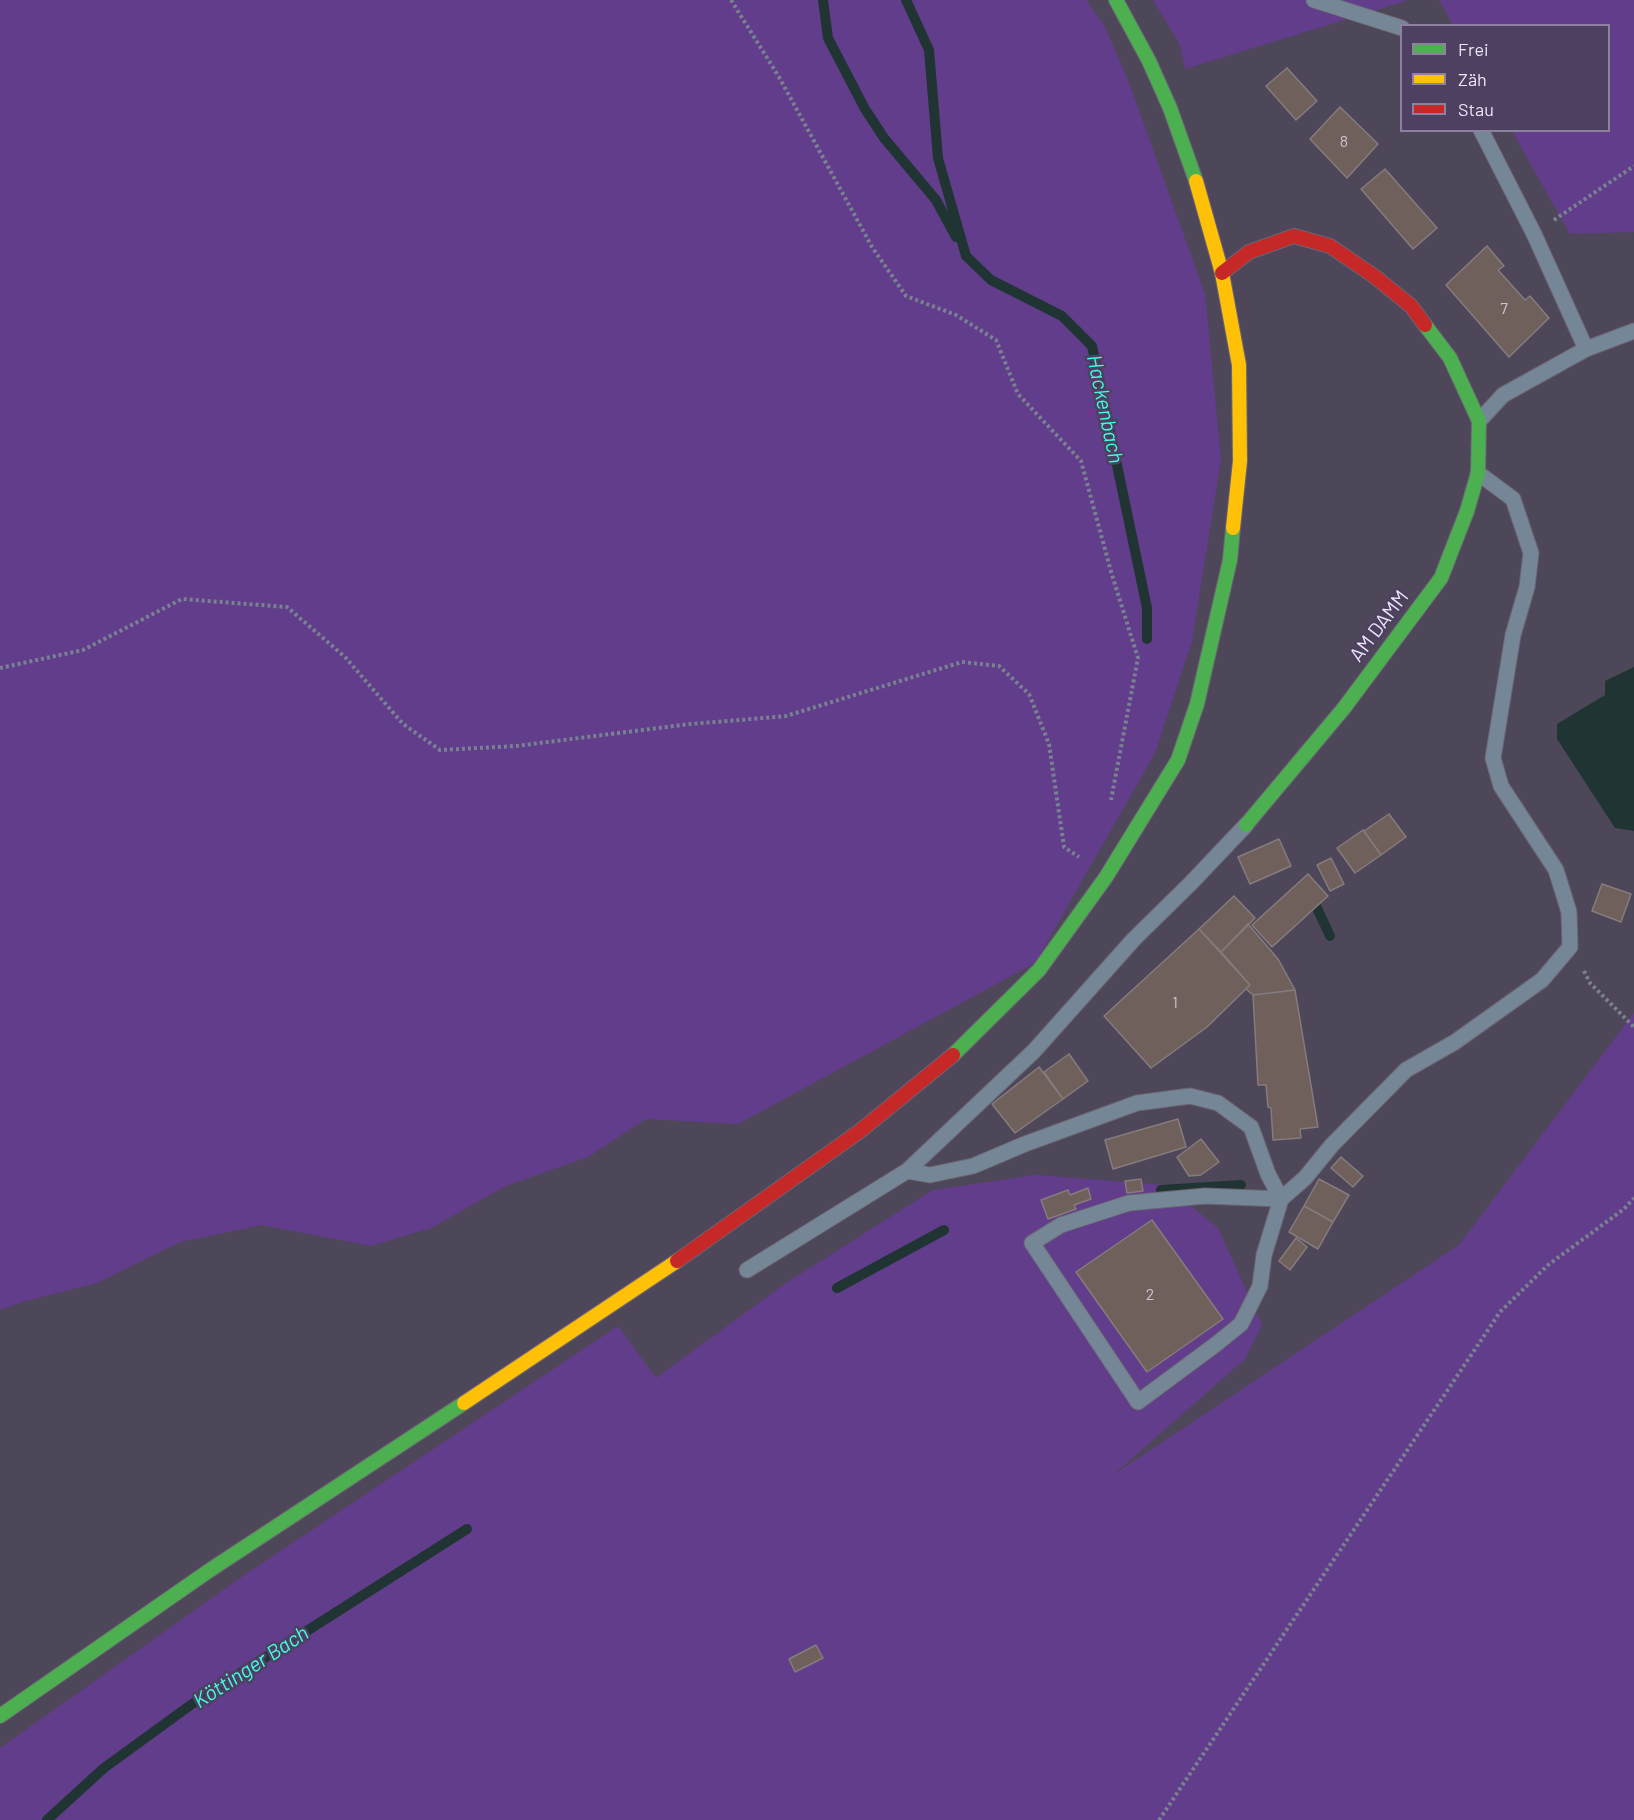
<!DOCTYPE html>
<html>
<head>
<meta charset="utf-8">
<style>
	body { margin:0 }
	#map { position:relative; width:1634px; height:1820px; overflow:hidden; background:#4e4759; font-family:Barlow,sans-serif }
	canvas { display:block }
	.legend { position:absolute; left:1400px; top:24px; width:210px; height:108px; box-sizing:border-box; background:#4d4060; border:2px solid #8d829d; margin:0; padding:8px 10px; list-style:none; font-size:18px; color:#ece4f8 }
	.legend li { display:flex; align-items:center; gap:12px; height:30px }
	.legend b { width:30px; border:2px solid #8d829d }
</style>
</head>
<body>
<div id="map">
<canvas width="1634" height="1820"></canvas>
<ul class="legend">
<li><b style="height:8px;background:#4caf50"></b>Frei</li>
<li><b style="height:8px;background:#ffc107"></b>Zäh</li>
<li><b style="height:8px;background:#c62828"></b>Stau</li>
</ul>
</div>
<script>
const context = document.querySelector('canvas').getContext('2d');
context.lineJoin = 'round';
function paint(path, color) { context.fillStyle = color; context.fill(path, 'evenodd'); }
const toPath = rows => new Path2D(rows.map(r => 'M' + r).join(''));
function trace(path, color, width, dash) { context.strokeStyle = color; context.lineWidth = width; context.lineCap = dash ? 'butt' : 'round'; context.setLineDash(dash || []); context.stroke(path); }
function label(font, color, halo, rows, align = 'center') {
  context.font = font + ' Barlow,sans-serif'; context.lineWidth = 5; context.setLineDash([]); context.textBaseline = 'middle'; context.strokeStyle = halo; context.fillStyle = color; for (const [text, x, y, turn = 0] of rows) {
    context.save(); context.translate(x, y); context.rotate((+turn || 0) * Math.PI / 180); context.textAlign = isNaN(turn) ? turn : align; if (halo) context.strokeText(text, 0, 0); context.fillText(text, 0, 0); context.restore();
  }
}
paint(toPath([
	[0,0,1086,0,1105,27,1129,83,1205,294,1221,459,1192,641,1155,753,1035,963,738,1124,646,1119,588,1157,506,1186,431,1228,371,1246,262,1225,180,1242,97,1283,22,1302,0,1310],
	[1153,0,1409,0,1185,69,1180,45],
	[1439,0,1634,0,1634,232,1570,234,1512,131,1608,130,1608,26,1453,25],
	[1634,1013,1634,1820,0,1820,0,1748,243,1576,618,1326,656,1378,786,1283,933,1190,1036,1175,1165,1185,1218,1228,1262,1325,1245,1359,1113,1475,1459,1245]
]), '#623d8b');
paint(toPath([
	[1634,667,1634,831,1615,828,1557,739,1557,724,1605,695,1605,681]
]), '#203533');
trace(toPath([
	[823,0,828,38,865,109,884,138,936,200,956,237],
	[906,0,929,50,938,158,966,256,991,280,1062,316,1092,346,1147,608,1147,639],
	[1311,895,1330,936],
	[1161,1190,1241,1185],
	[837,1288,944,1230],
	[47,1820,104,1768,192,1704,467,1529]
]), '#203533', 10);
const building = toPath([
	[1287,68,1317,101,1296,120,1266,86,1287,68],
	[1340,107,1378,144,1347,178,1310,139,1340,107],
	[1385,169,1437,228,1413,249,1361,189,1385,169],
	[1487,246,1504,266,1498,270,1525,300,1530,296,1549,318,1509,357,1446,285,1487,246],
	[1389,814,1406,837,1381,855,1364,831,1389,814],
	[1363,830,1381,855,1355,873,1337,848,1363,830],
	[1279,839,1291,866,1250,884,1238,857,1279,839],
	[1331,858,1344,884,1330,891,1317,865,1331,858],
	[1308,874,1328,896,1272,947,1252,925,1308,874],
	[1602,884,1631,894,1621,922,1592,911,1602,884],
	[1234,896,1255,918,1221,952,1199,929,1234,896],
	[1248,924,1278,959,1295,990,1253,995,1246,989,1250,985,1221,952,1248,924],
	[1199,929,1250,985,1207,1027,1151,1068,1104,1016,1199,929],
	[1295,990,1318,1127,1300,1129,1301,1138,1273,1140,1271,1108,1268,1107,1266,1085,1258,1085,1253,995,1295,990],
	[1069,1054,1088,1081,1063,1099,1044,1072,1069,1054],
	[1039,1067,1063,1099,1015,1133,992,1104,1039,1067],
	[1178,1119,1186,1147,1113,1169,1105,1140,1178,1119],
	[1201,1139,1219,1162,1201,1175,1189,1176,1177,1157,1201,1139],
	[1341,1157,1363,1176,1353,1187,1331,1168,1341,1157],
	[1141,1179,1143,1191,1127,1193,1125,1181,1141,1179],
	[1319,1179,1349,1195,1333,1222,1304,1206,1319,1179],
	[1088,1188,1091,1199,1074,1205,1076,1209,1048,1219,1041,1200,1068,1190,1070,1195,1088,1188],
	[1304,1206,1333,1222,1318,1249,1289,1232,1304,1206],
	[1152,1220,1223,1319,1147,1372,1076,1272,1152,1220],
	[1296,1238,1307,1247,1290,1270,1279,1261,1296,1238],
	[816,1645,823,1658,795,1672,789,1659,816,1645]
]);
paint(building, '#70605b');
trace(building, '#857c7e', 1.5);
const lane = toPath([
	[1314,0,1402,28],
	[1481,130,1534,234,1586,349],
	[1479,421,1503,395,1586,349,1634,331],
	[907,1171,930,1175,973,1166,1025,1144,1137,1103,1190,1096,1218,1103,1251,1127,1268,1174,1281,1199,1205,1196,1129,1203,1061,1225,1032,1243,1138,1402,1215,1345,1241,1324,1260,1286,1264,1255,1281,1199,1305,1178,1332,1145,1406,1070,1455,1042,1542,980,1570,947,1569,912,1556,870,1501,786,1493,758,1513,635,1527,587,1531,553,1513,499,1478,473],
	[747,1270,907,1171,1034,1051,1134,939,1191,883,1246,825]
]);
const fast = toPath([
	[1116,0,1149,61,1170,108,1196,181],
	[1246,825,1344,708,1441,578,1467,511,1478,473,1479,421,1450,358,1425,325],
	[953,1055,1039,970,1106,877,1178,760,1197,704,1230,560,1233,528],
	[0,1716,210,1570,464,1403]
]);
const slow = toPath([
	[1196,181,1222,273,1239,365,1240,461,1233,528],
	[464,1403,677,1261]
]);
const jam = toPath([
	[1222,273,1249,252,1294,236,1330,246,1374,276,1411,306,1425,325],
	[677,1261,860,1131,953,1055]
]);
trace(lane, '#6b6574', 17);
trace(fast, '#6b6574', 16);
trace(slow, '#6b6574', 16);
trace(jam, '#6b6574', 16);
trace(toPath([
	[731,0,779,77,872,247,906,296,956,315,996,340,1018,394,1081,461,1112,575,1138,658,1111,800],
	[1554,220,1634,166],
	[0,668,83,650,182,599,287,607,345,657,403,724,440,750,516,746,690,724,786,716,962,662,999,666,1029,694,1049,744,1064,847,1079,857],
	[1584,971,1590,983,1634,1027],
	[1159,1820,1500,1312,1548,1265,1624,1209,1634,1198]
]), '#798291', 4, [3, 3]);
trace(lane, '#758697', 15);
trace(fast, '#4caf50', 14);
trace(slow, '#ffc107', 14);
trace(jam, '#c62828', 14);
label('16px', '#cdc3d1', null, [
	["8",1344,142],
	["7",1504,309],
	["1",1175,1003],
	["2",1150,1295]
]);
label('20px', '#ece4f8', '#4d4060', [
	["AM DAMM",1379,626,-53]
]);
label('italic 21px', '#42fbe5', '#4d4060', [
	["Hackenbach",1105,409,78],
	["Köttinger Bach",251,1667,-33]
]);
</script>
</body>
</html>
